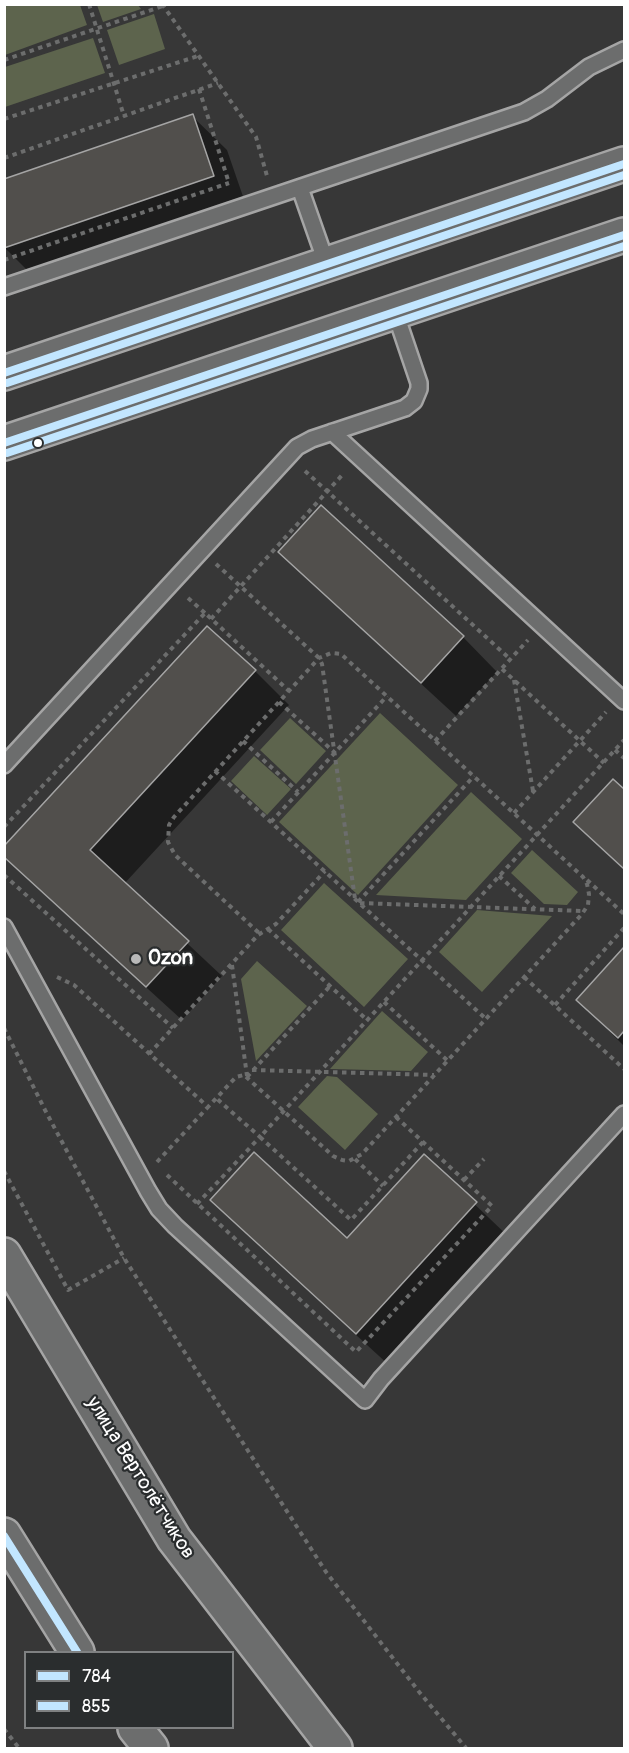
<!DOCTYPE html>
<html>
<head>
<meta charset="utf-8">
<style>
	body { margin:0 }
	#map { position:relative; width:629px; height:1753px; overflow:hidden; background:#373737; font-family:Pangolin,sans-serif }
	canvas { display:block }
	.frame { position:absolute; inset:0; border:6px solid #fff; pointer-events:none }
	.legend { position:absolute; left:24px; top:1651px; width:210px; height:78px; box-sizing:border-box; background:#2a2d2e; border:2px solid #7f8182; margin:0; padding:8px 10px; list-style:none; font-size:18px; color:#fff }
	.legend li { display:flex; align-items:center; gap:12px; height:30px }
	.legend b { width:30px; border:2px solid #7f8182 }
</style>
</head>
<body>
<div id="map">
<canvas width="629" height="1753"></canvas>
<div class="frame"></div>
<ul class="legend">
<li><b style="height:8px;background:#c2e6ff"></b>784</li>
<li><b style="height:8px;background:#c2e6ff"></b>855</li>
</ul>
</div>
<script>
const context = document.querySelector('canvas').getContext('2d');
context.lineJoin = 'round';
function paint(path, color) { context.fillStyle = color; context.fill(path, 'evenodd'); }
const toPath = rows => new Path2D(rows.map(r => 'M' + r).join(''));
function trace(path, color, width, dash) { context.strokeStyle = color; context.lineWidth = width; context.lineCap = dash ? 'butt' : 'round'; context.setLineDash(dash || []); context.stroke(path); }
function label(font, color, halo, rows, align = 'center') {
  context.font = font + ' Pangolin,sans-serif'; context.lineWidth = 4.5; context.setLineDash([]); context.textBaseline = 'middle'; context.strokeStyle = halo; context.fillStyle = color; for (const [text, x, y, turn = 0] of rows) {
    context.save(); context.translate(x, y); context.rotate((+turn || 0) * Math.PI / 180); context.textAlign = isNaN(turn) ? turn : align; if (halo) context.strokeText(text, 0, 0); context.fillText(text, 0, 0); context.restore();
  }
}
paint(toPath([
	[4,5,80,5,87,25,5,55],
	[97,5,138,5,141,9,103,22],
	[154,14,165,49,119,65,107,30],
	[93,38,105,73,5,107,5,67],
	[380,713,458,785,358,895,279,822],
	[290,718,326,751,296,784,260,750],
	[254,756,291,789,267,815,231,781],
	[471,792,522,839,466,900,376,895],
	[532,850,578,892,567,905,544,904,511,873],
	[324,883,408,959,364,1007,281,930],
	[477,910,552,916,482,992,439,952],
	[257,961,307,1006,256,1061,241,979],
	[382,1011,428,1052,411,1071,330,1069],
	[327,1076,337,1077,378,1114,345,1150,298,1107]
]), '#5d644d');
paint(toPath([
	[192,116,227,150,248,211,39,282,5,248],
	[321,508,463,637,497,672,456,716,315,586,280,552],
	[255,671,289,705,124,884,222,976,182,1020,35,886,4,856],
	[614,781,624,791,624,870,575,822],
	[624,950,624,1046,578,1000],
	[424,1156,510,1238,391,1367,246,1234,212,1200,347,1240]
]), '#0007');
const building = toPath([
	[193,114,214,176,4,248,4,179,193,114],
	[321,505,464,636,421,683,278,552,321,505],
	[207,626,256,670,90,850,189,941,146,987,4,857,4,846,207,626],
	[613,779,624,789,624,869,573,822,613,779],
	[624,947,624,1031,618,1038,576,1000,624,947],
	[254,1152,347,1238,424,1154,477,1202,356,1334,210,1200,254,1152]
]);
paint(building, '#514f4c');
trace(building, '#a5a5a5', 1.5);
const service = toPath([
	[300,188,327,265],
	[4,287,524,112,547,99,589,67,624,50],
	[332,432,624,701],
	[4,765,297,447,312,439,405,408,414,401,419,389,419,383,395,312],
	[4,927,148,1191,159,1209,175,1226,365,1400,381,1379,624,1114]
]);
const tertiary = toPath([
	[4,373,624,164],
	[4,443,624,235],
	[4,1255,174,1539,335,1748],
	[4,1535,77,1652],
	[135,1728,151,1748]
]);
trace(service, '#a5a5a5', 20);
trace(tertiary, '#a5a5a5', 38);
trace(toPath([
	[89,4,124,116],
	[162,4,256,137,267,176],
	[4,60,163,6],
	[199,89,229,183],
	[4,119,198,56],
	[4,158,218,83],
	[4,260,229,183],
	[305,471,510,659],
	[216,564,319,658,322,664,355,899],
	[188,598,205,613],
	[211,619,344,473],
	[502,669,604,763],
	[514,680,533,791],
	[279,702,334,752],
	[243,741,298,792],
	[435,741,528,640],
	[615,750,624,758],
	[215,771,486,1019],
	[514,813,606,712],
	[271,822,387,696],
	[4,827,205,613,289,691],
	[4,875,173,1028],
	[499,876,535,909],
	[587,880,624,914],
	[358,902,474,776],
	[360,903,583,911],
	[268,929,367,1020],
	[232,965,247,1076],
	[57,977,74,985,208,1107,236,1077,244,1075,333,1156,342,1160,349,1161,362,1154,582,914,588,905,589,894,587,884,583,877,341,654,331,653,319,658,174,817,169,825,168,842,175,855,260,934],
	[524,977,624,1069],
	[384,1002,448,1061],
	[555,1005,624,928],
	[4,1028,45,1110,124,1258,326,1572,420,1693,466,1748],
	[149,1054,258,935,276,924,325,871],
	[252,1070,434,1075],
	[247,1077,330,986],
	[423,1142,351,1220,260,1137,624,740],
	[355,1159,383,1186],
	[157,1162,208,1107],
	[4,1171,68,1290,124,1258],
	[167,1175,356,1352,492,1206,396,1117],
	[464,1180,484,1159],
	[197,1204,260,1137,216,1098],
	[4,1729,19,1748]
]), '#6c6d6d', 4, [4.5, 4.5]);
trace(service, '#6c6d6d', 15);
trace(tertiary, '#6c6d6d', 33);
trace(toPath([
	[4,373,624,164],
	[4,443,624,235],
	[4,1536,77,1652]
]), '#c2e6ff', 8);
trace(toPath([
	[7,383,624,175],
	[7,453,624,246]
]), '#c2e6ff', 8);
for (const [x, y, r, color] of [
	[38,443,5,"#fff"],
	[136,959,6,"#b9b9b9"]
]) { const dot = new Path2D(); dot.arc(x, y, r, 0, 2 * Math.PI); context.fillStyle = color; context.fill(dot); trace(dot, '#2a2d2e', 2); }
label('bold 20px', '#fff', '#2a2d2e', [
	["Ozon",148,959]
], 'left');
label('20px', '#fff', '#2a2d2e', [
	["улица Вертолётчиков",140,1478,58]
]);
</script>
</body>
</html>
